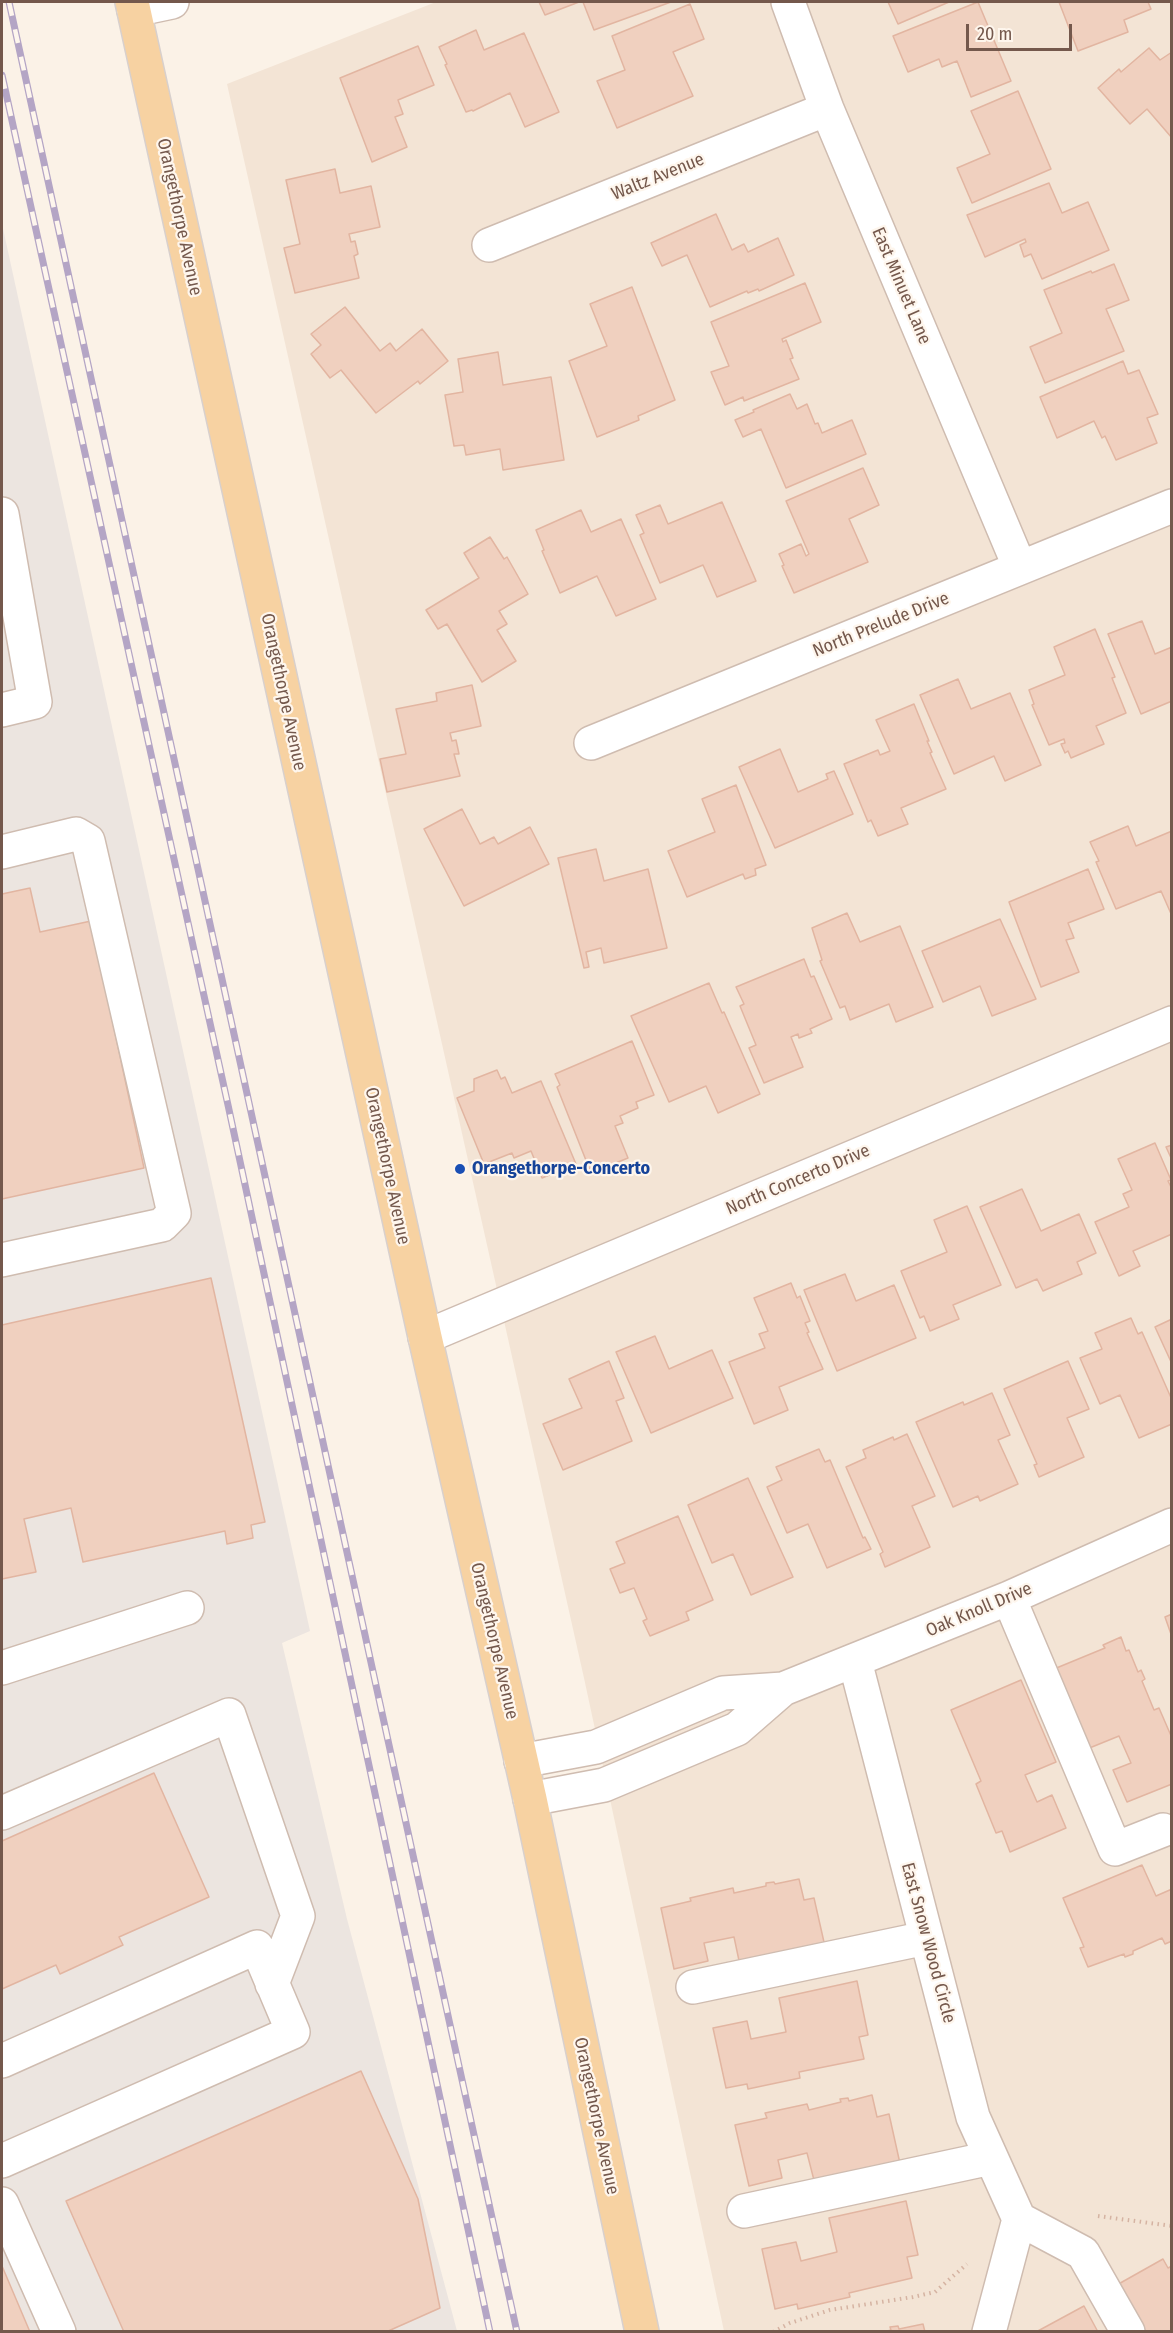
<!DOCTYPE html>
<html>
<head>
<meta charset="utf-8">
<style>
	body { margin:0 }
	#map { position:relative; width:1173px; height:2333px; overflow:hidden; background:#fbf2e7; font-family:"Fira Sans Condensed",sans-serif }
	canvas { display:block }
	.frame { position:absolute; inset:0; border:3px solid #74584c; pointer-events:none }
	.scale { position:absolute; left:966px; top:24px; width:106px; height:27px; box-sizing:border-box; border:3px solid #74584c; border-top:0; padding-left:8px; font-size:18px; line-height:21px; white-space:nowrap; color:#74584c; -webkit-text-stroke:4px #fef6ed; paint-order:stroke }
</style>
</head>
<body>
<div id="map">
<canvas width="1173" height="2333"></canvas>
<div class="frame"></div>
<div class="scale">20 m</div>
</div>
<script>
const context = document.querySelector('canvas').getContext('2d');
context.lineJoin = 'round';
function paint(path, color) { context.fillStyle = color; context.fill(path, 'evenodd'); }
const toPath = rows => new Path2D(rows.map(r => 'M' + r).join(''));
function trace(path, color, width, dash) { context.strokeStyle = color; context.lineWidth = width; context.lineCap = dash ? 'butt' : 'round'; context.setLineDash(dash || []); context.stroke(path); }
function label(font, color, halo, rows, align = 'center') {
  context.font = font + ' "Fira Sans Condensed",sans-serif'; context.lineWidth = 4.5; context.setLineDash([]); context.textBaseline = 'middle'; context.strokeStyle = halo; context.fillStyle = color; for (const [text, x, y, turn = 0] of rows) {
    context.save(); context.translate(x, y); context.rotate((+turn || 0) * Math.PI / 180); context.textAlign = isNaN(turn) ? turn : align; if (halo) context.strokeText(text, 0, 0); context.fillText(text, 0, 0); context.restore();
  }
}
paint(toPath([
	[436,2,1171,2,1171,2331,724,2331,584,1678,227,84]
]), '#f3e4d5');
paint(toPath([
	[2,224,310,1631,282,1643,347,1919,457,2331,2,2331]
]), '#ece5e0');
const building = toPath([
	[539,2,579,2,545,15,539,2],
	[583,2,671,2,594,30,583,2],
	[888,2,949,2,898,24,888,2],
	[978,2,1011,81,971,97,957,61,942,67,939,59,908,72,893,36,978,2],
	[1059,2,1148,2,1151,9,1124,20,1128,32,1078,51,1059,2],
	[690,4,704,39,673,52,693,96,617,128,597,81,625,70,612,36,690,4],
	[476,30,484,50,524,33,559,112,525,127,510,93,473,111,472,110,466,112,445,65,447,64,439,47,476,30],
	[418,46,434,85,398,100,403,114,395,117,407,147,372,162,340,78,418,46],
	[1149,48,1160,60,1172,52,1172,138,1147,109,1130,124,1098,88,1119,69,1121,72,1149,48],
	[1018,91,1051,169,972,203,957,168,990,154,971,111,1018,91],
	[335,169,340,193,371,186,380,227,349,234,351,242,355,241,358,254,354,256,359,278,295,293,284,248,300,244,286,180,335,169],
	[1049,183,1062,213,1088,202,1109,250,1042,279,1031,254,1024,257,1020,245,1026,242,1025,239,985,257,967,215,1049,183],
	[716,214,732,250,744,244,748,252,778,238,794,275,759,291,758,289,748,293,747,291,710,307,687,255,662,266,651,243,716,214],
	[1114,264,1129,300,1106,309,1124,351,1045,383,1030,347,1062,333,1044,290,1091,271,1092,273,1114,264],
	[805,283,821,322,782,339,783,342,786,340,793,358,790,359,799,379,744,401,743,397,725,405,711,372,729,366,711,322,805,283],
	[632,287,675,400,638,416,639,420,597,437,569,361,607,346,590,304,632,287],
	[345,307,380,351,390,343,396,351,422,329,448,361,420,384,418,381,376,413,341,370,330,378,311,354,321,345,311,334,345,307],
	[498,352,503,385,551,377,564,460,503,470,500,449,466,455,464,445,454,446,445,395,463,392,458,359,498,352],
	[1123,361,1128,374,1139,370,1158,414,1147,418,1157,443,1116,460,1105,436,1102,438,1094,421,1057,438,1040,397,1123,361],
	[790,394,797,409,807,404,815,424,818,423,822,433,852,420,866,454,786,488,761,429,743,437,735,420,754,412,753,410,790,394],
	[863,468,879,505,849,519,868,562,794,593,782,566,784,565,779,554,801,544,806,556,809,554,786,501,863,468],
	[722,502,756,581,717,597,703,565,660,583,640,535,644,533,636,515,660,505,668,524,722,502],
	[581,510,591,532,621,519,656,599,616,616,597,576,560,593,542,551,544,550,536,530,581,510],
	[490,537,504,559,507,557,528,594,499,611,507,624,497,630,516,661,482,682,447,624,438,629,426,610,479,578,464,553,490,537],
	[1142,621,1155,654,1172,647,1172,701,1141,714,1108,634,1142,621],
	[1095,629,1115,677,1112,678,1126,713,1096,726,1104,744,1071,758,1068,751,1065,753,1061,744,1065,743,1064,739,1049,745,1032,705,1034,704,1029,690,1065,675,1054,647,1095,629],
	[958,679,971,709,1010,693,1041,765,1005,781,994,756,954,774,920,695,958,679],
	[472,685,481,726,450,733,452,741,456,740,459,754,454,754,460,776,387,792,380,759,406,754,396,709,437,701,436,693,472,685],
	[914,704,929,741,927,741,932,752,930,753,946,789,901,808,908,824,878,836,871,820,868,822,844,764,878,750,880,755,890,751,876,720,914,704],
	[780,749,798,792,828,779,826,774,834,771,853,814,775,848,739,767,780,749],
	[736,785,766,865,755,869,756,875,745,879,743,874,687,897,668,851,715,832,702,799,736,785],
	[462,809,480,844,494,837,498,844,530,827,549,864,464,906,424,829,462,809],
	[1128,826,1136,846,1172,831,1172,916,1161,891,1116,909,1096,862,1099,861,1090,842,1128,826],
	[596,849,604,881,648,869,667,948,604,963,601,948,586,952,589,967,584,968,558,858,596,849],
	[1088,869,1104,909,1068,923,1074,938,1066,940,1079,972,1041,987,1009,902,1088,869],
	[30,888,40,932,91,921,144,1168,2,1199,2,894,30,888],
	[847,913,860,942,900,926,933,1007,896,1022,889,1004,850,1020,845,1006,840,1008,820,961,822,960,812,928,847,913],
	[1000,919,1036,999,992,1016,980,986,943,1002,922,951,1000,919],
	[804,959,811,977,814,976,832,1019,810,1029,812,1033,799,1038,798,1034,791,1037,803,1067,764,1083,749,1048,756,1045,740,1006,744,1004,736,987,804,959],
	[709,983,722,1013,724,1012,760,1094,718,1113,706,1086,669,1102,631,1016,709,983],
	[632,1041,654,1095,636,1102,638,1108,620,1116,623,1123,615,1126,628,1158,591,1173,557,1087,560,1085,555,1074,632,1041],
	[497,1070,501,1079,505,1077,512,1093,541,1081,576,1164,542,1178,531,1151,514,1158,512,1153,484,1164,457,1098,474,1091,474,1079,497,1070],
	[1155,1143,1171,1180,1168,1181,1172,1189,1172,1234,1133,1251,1140,1266,1119,1276,1095,1222,1129,1207,1123,1194,1132,1190,1118,1159,1155,1143],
	[1172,1145,1172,1160,1166,1147,1172,1145],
	[1022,1189,1041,1231,1079,1214,1096,1253,1077,1262,1082,1274,1043,1291,1037,1279,1016,1288,980,1207,1022,1189],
	[967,1206,1001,1285,953,1305,959,1319,930,1331,924,1316,920,1318,901,1271,947,1252,934,1220,967,1206],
	[845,1274,856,1301,894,1285,916,1338,837,1371,804,1290,845,1274],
	[211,1278,265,1522,251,1525,253,1538,227,1544,225,1531,83,1562,71,1508,24,1519,36,1572,2,1579,2,1325,211,1278],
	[791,1283,797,1298,800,1296,810,1321,805,1323,809,1332,807,1333,823,1369,779,1387,788,1410,754,1424,729,1362,765,1348,759,1334,768,1331,754,1298,791,1283],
	[1131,1318,1138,1334,1142,1332,1172,1400,1172,1424,1139,1438,1120,1395,1100,1404,1080,1358,1102,1349,1095,1333,1131,1318],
	[1172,1319,1172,1364,1155,1327,1172,1319],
	[655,1336,669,1369,712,1350,733,1398,651,1433,616,1352,655,1336],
	[609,1361,624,1398,616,1401,632,1441,563,1470,543,1424,582,1408,569,1379,609,1361],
	[1068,1361,1089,1409,1067,1418,1084,1457,1039,1477,1034,1465,1037,1464,1004,1389,1068,1361],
	[992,1393,1010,1435,998,1440,1018,1484,980,1501,978,1496,953,1507,916,1422,963,1402,964,1405,992,1393],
	[907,1434,935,1496,912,1506,930,1547,885,1567,880,1554,883,1552,846,1467,866,1458,863,1450,893,1437,894,1440,907,1434],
	[819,1449,825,1462,830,1460,863,1538,865,1537,871,1549,827,1568,808,1524,787,1533,767,1487,782,1480,776,1467,819,1449],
	[748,1478,793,1577,751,1595,733,1554,712,1563,688,1505,748,1478],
	[678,1516,713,1600,686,1612,689,1620,650,1636,643,1621,647,1619,634,1588,620,1593,610,1569,625,1563,616,1542,678,1516],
	[1172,1614,1172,1637,1165,1617,1172,1614],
	[1121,1637,1126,1651,1129,1650,1138,1672,1141,1670,1145,1679,1142,1681,1154,1710,1159,1708,1172,1738,1172,1784,1127,1802,1113,1770,1131,1763,1119,1736,1087,1749,1054,1669,1105,1648,1103,1645,1121,1637],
	[1021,1680,1056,1762,1025,1775,1037,1802,1052,1795,1066,1828,1010,1852,1002,1831,996,1833,976,1784,981,1781,951,1710,1021,1680],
	[154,1773,209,1897,119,1937,123,1945,60,1974,56,1965,2,1989,2,1841,154,1773],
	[1142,1865,1156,1896,1172,1889,1172,1941,1165,1944,1162,1938,1133,1951,1133,1954,1125,1957,1124,1954,1088,1967,1080,1948,1084,1947,1063,1898,1142,1865],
	[799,1879,804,1900,814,1898,826,1951,741,1970,734,1937,704,1943,708,1961,674,1969,661,1908,691,1901,690,1898,733,1888,734,1893,766,1886,766,1883,774,1882,775,1884,799,1879],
	[857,1981,868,2035,859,2037,864,2059,799,2072,800,2078,748,2089,747,2084,726,2088,713,2028,747,2021,751,2039,786,2032,779,1998,857,1981],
	[361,2071,418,2199,440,2308,386,2332,124,2332,66,2201,361,2071],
	[872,2095,877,2117,889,2114,901,2168,816,2188,807,2153,778,2160,782,2178,749,2186,735,2125,767,2118,765,2113,807,2104,809,2110,841,2102,840,2099,848,2098,849,2101,872,2095],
	[906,2201,918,2255,907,2257,912,2278,849,2293,850,2297,798,2309,797,2304,775,2309,762,2249,796,2242,801,2261,837,2252,829,2218,906,2201],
	[1163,2259,1168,2268,1172,2266,1172,2332,1140,2332,1115,2286,1163,2259],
	[2,2266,30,2332,2,2332,2,2266],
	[1084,2306,1098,2332,1036,2332,1084,2306],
	[923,2324,925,2332,884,2332,891,2330,890,2327,898,2326,899,2329,923,2324]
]);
paint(building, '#f0d0bf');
trace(building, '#e2b5a1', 1.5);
const minor = toPath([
	[788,2,827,109,1020,568],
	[134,10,172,2],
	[489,245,827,109],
	[2,514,35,702,2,710],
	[591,743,1172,506],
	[2,852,76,834,88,841,174,1213,162,1225,2,1260],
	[425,1337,1172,1023],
	[1009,1598,1115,1849,1163,1830],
	[855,1661,973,2117,1019,2219],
	[2,1668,187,1608],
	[521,1761,596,1747,723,1693,783,1689,1009,1598,1172,1525],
	[530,1799,604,1785,737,1729,783,1689],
	[2,1813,229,1715,298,1916,272,1984],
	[693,1987,926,1938],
	[2,2061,257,1947,293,2032,2,2161],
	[2,2204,59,2332],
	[744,2211,991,2158],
	[1019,2219,1083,2253,1128,2332],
	[989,2332,1019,2219]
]);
const major = toPath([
	[132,2,425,1337,530,1799,642,2332]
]);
trace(minor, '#cfbcb0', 36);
trace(major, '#d8d0cd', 36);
trace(toPath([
	[1098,2216,1172,2226],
	[773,2332,790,2323,830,2310,913,2297,935,2292,967,2264]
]), '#d5b3a2', 4, [1.5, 4.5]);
trace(minor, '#fff', 33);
trace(major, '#f7d2a2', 33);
const rail = toPath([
	[9,2,517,2332],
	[2,75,228,1105,490,2332]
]);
trace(rail, '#b4a5c5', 7);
trace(rail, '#fef6ed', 4.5, [14]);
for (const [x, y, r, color] of [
	[460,1169,6,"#1a4fb4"]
]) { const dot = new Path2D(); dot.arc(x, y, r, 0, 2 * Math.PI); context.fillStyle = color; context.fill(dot); trace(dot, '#fef6ed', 2); }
label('18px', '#74584c', '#fef6ed', [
	["Waltz Avenue",658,177,-22],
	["Orangethorpe Avenue",179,217,78],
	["East Minuet Lane",901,286,67],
	["North Prelude Drive",881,625,-22],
	["Orangethorpe Avenue",283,692,78],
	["Orangethorpe Avenue",387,1166,78],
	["North Concerto Drive",798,1180,-23],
	["Oak Knoll Drive",979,1610,-23],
	["Orangethorpe Avenue",494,1641,77],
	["East Snow Wood Circle",928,1943,75],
	["Orangethorpe Avenue",596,2116,78]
]);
label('bold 18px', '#164399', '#fef6ed', [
	["Orangethorpe-Concerto",472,1169]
], 'left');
</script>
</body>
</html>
